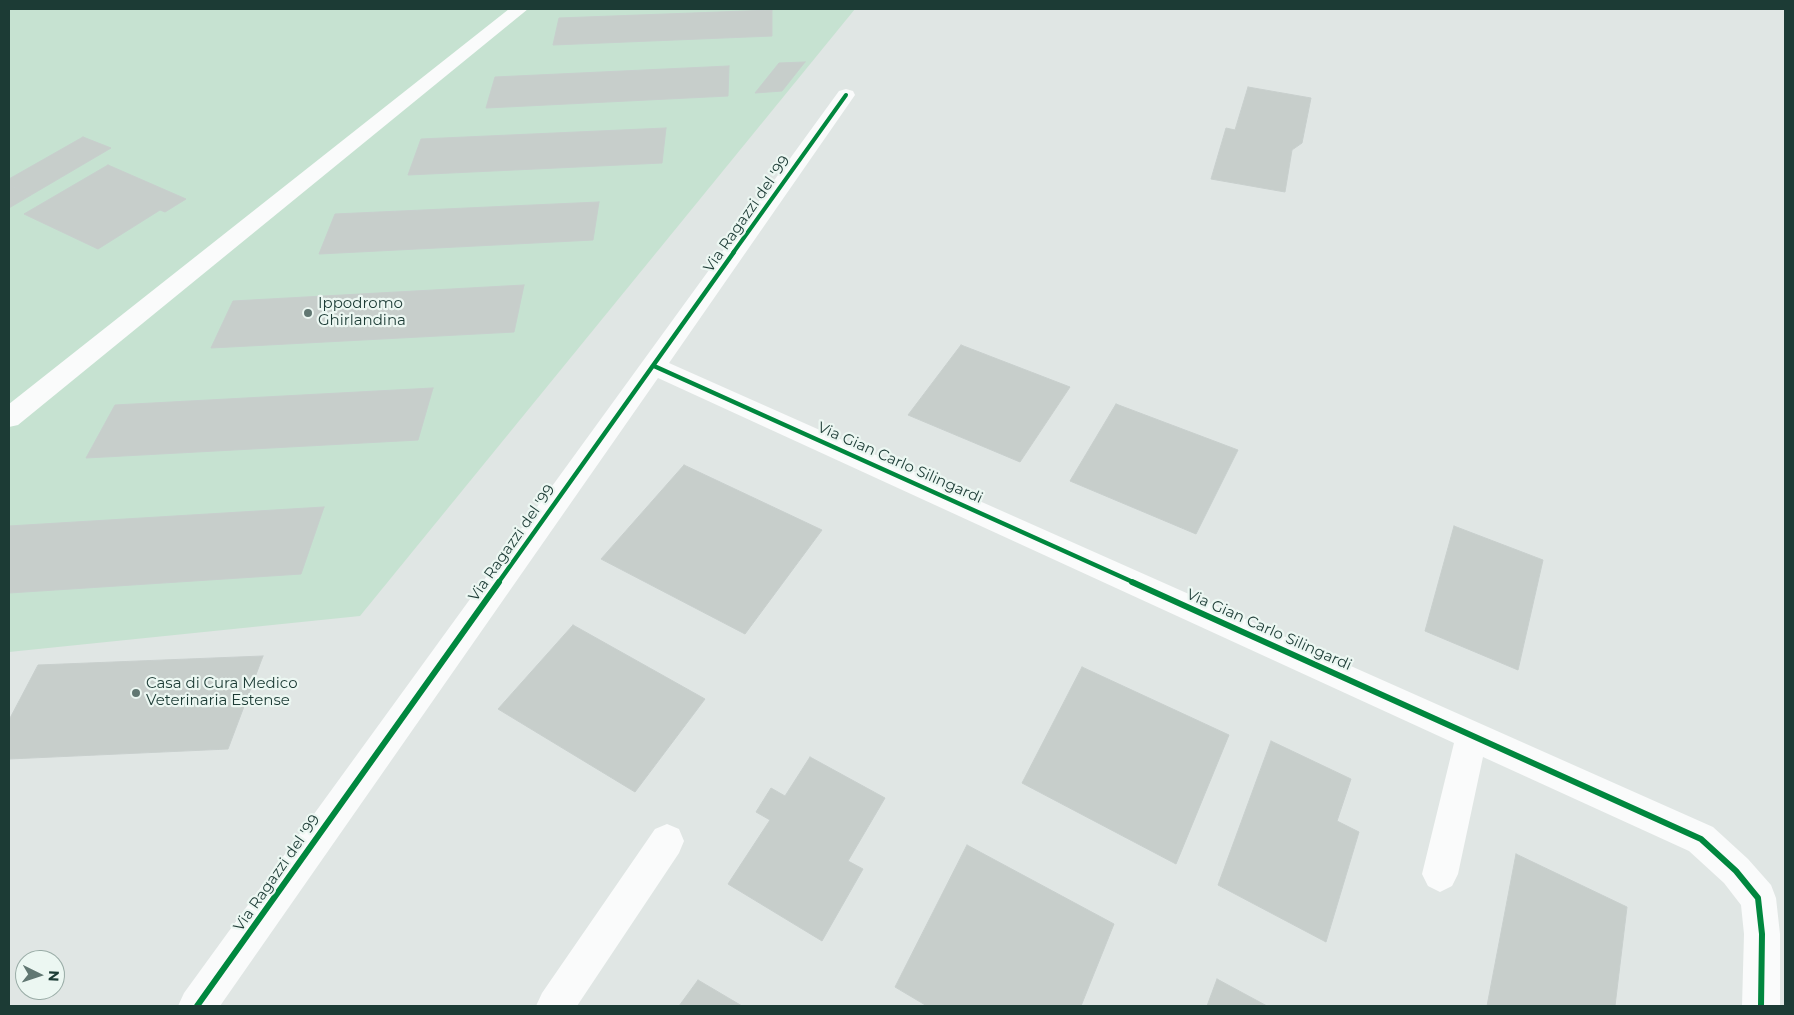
<!DOCTYPE html>
<html>
<head>
<meta charset="utf-8">
<style>
	body { margin:0 }
	#map { position:relative; width:1794px; height:1015px; overflow:hidden; background:#e0e6e4; font-family:Montserrat,sans-serif }
	canvas { display:block }
	.frame { position:absolute; inset:0; border:10px solid #1c3b35; pointer-events:none }
	.north { position:absolute; left:15px; top:950px; width:50px; height:50px; box-sizing:border-box; background:#ecf7f2; border:1px solid #99aca6; border-radius:50%; rotate:94deg; font-size:14px; font-weight:700; line-height:20px; text-align:center; color:#1c3b35 }
	.north::after { content:''; display:block; margin:auto; width:18px; height:22px; background:#617772; clip-path:polygon(50% 0,100% 100%,50% 72%,0 100%) }
</style>
</head>
<body>
<div id="map">
<canvas width="1794" height="1015"></canvas>
<div class="frame"></div>
<div class="north">N</div>
</div>
<script>
const context = document.querySelector('canvas').getContext('2d');
context.lineJoin = 'round';
function paint(path, color) { context.fillStyle = color; context.fill(path, 'evenodd'); }
const toPath = rows => new Path2D(rows.map(r => 'M' + r).join(''));
function trace(path, color, width, dash) { context.strokeStyle = color; context.lineWidth = width; context.lineCap = dash ? 'butt' : 'round'; context.setLineDash(dash || []); context.stroke(path); }
function label(font, color, halo, rows, align = 'center') {
  context.font = font + ' Montserrat,sans-serif'; context.lineWidth = 4.5; context.setLineDash([]); context.textBaseline = 'middle'; context.strokeStyle = halo; context.fillStyle = color; for (const [text, x, y, turn = 0] of rows) {
    context.save(); context.translate(x, y); context.rotate((+turn || 0) * Math.PI / 180); context.textAlign = isNaN(turn) ? turn : align; if (halo) context.strokeText(text, 0, 0); context.fillText(text, 0, 0); context.restore();
  }
}
paint(toPath([
	[9,9,855,9,360,616,9,652]
]), '#c6e2d1');
const building = toPath([
	[772,10,772,36,553,45,559,18,772,10],
	[805,62,782,91,755,93,779,63,805,62],
	[729,66,728,96,486,108,495,77,729,66],
	[1248,87,1311,98,1302,143,1292,150,1285,192,1211,179,1226,128,1235,130,1248,87],
	[666,128,662,163,408,175,421,139,666,128],
	[83,137,111,148,31,195,9,185,9,179,83,137],
	[108,165,186,199,165,212,160,210,98,249,24,214,108,165],
	[9,185,31,195,9,208,9,185],
	[599,202,593,240,319,254,335,214,599,202],
	[524,285,514,332,211,348,233,301,524,285],
	[961,345,1070,387,1020,462,908,415,961,345],
	[433,388,418,440,86,458,115,405,433,388],
	[1116,404,1238,450,1196,534,1070,481,1116,404],
	[684,465,822,530,745,634,601,559,684,465],
	[324,507,301,574,9,593,9,526,324,507],
	[1454,526,1543,560,1518,670,1425,631,1454,526],
	[573,625,705,699,635,792,498,709,573,625],
	[263,656,228,749,9,759,9,720,38,665,263,656],
	[1082,667,1229,735,1176,864,1022,783,1082,667],
	[1271,741,1351,779,1337,821,1359,832,1326,942,1218,885,1271,741],
	[810,757,885,798,848,861,863,869,822,941,728,884,770,820,756,812,771,788,785,796,810,757],
	[967,845,1114,924,1081,1006,927,1006,895,987,967,845],
	[1516,854,1627,907,1615,1006,1487,1006,1516,854],
	[1217,979,1267,1006,1207,1006,1217,979],
	[698,980,742,1006,679,1006,698,980]
]);
paint(building, '#c7cecb');
trace(building, '#c8cfcd', 1);
paint(toPath([
	[509,9,528,9,18,425,9,427,9,404,509,9],
	[846,89,853,91,855,95,669,363,1713,827,1748,859,1771,885,1776,898,1780,934,1780,1006,1742,1006,1744,934,1741,905,1724,883,1689,851,1483,757,1458,874,1452,886,1440,892,1428,886,1422,874,1454,743,658,378,220,1006,178,1006,184,993,839,91,846,89],
	[667,824,679,829,684,841,679,853,577,1006,536,1006,542,993,655,829,667,824]
]), '#fafbfb');
trace(toPath([
	[733,253,846,95]
]), '#00873e', 4);
trace(toPath([
	[654,366,1135,583],
	[498,583,734,252]
]), '#00873e', 4.5);
trace(toPath([
	[1132,582,1701,839,1736,871,1758,898,1762,934,1761,1006],
	[197,1006,499,582]
]), '#00873e', 6);
for (const [x, y, r, color] of [
	[308,313,5,"#617772"],
	[136,693,5,"#617772"]
]) { const dot = new Path2D(); dot.arc(x, y, r, 0, 2 * Math.PI); context.fillStyle = color; context.fill(dot); trace(dot, '#ecf7f2', 2); }
label('15px', '#1c3b35', '#ecf7f2', [
	["Via Ragazzi del '99",747,214,-55],
	["Via Gian Carlo Silingardi",900,463,24],
	["Via Ragazzi del '99",512,543,-55],
	["Via Gian Carlo Silingardi",1269,630,24],
	["Via Ragazzi del '99",277,873,-55]
]);
label('15px', '#1c3b35', '#ecf7f2', [
	["Ippodromo",318,304],
	["Ghirlandina",318,321],
	["Casa di Cura Medico",146,684],
	["Veterinaria Estense",146,701]
], 'left');
</script>
</body>
</html>
